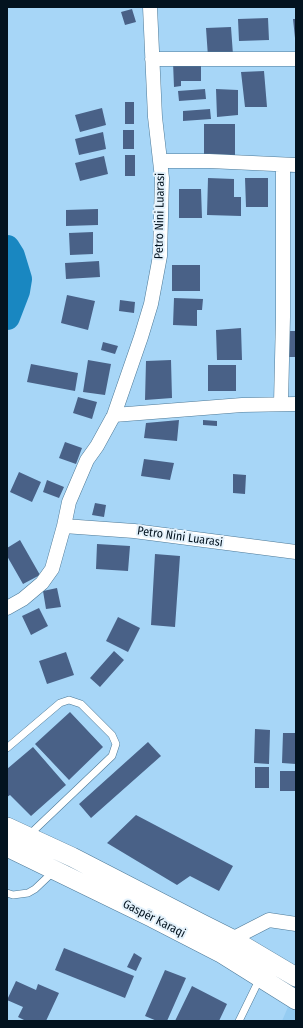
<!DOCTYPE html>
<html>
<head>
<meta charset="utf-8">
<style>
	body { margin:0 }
	#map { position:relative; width:303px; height:1028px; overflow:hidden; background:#a7d6f7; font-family:"Fira Sans Condensed",sans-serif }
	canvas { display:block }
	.frame { position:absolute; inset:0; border:8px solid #03131f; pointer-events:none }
</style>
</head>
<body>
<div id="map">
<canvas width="303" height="1028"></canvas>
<div class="frame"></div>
</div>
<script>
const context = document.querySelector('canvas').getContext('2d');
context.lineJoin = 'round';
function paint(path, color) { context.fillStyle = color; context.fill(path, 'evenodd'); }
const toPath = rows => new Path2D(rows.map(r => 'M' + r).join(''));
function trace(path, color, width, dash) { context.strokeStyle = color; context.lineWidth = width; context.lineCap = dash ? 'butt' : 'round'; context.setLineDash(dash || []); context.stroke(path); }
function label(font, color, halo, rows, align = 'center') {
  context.font = font + ' "Fira Sans Condensed",sans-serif'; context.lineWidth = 4; context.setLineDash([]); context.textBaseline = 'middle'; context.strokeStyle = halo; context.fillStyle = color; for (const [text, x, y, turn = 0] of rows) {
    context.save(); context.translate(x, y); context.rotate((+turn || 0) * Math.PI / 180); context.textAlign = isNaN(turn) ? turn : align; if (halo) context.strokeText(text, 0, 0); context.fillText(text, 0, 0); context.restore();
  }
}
paint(toPath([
	[296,988,296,1021,282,1021]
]), '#95ccf2');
trace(toPath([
	[7,248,12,256,19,279,17,291,7,317]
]), '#1987c1', 26);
paint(toPath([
	[132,9,136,22,125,25,121,12],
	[268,18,269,40,239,41,238,19],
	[293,19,296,19,296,38,295,38],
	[231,27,233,55,208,57,206,28],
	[173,62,201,62,201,81,181,81,181,86,174,87],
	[264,71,267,107,245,107,241,72],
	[205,89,206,99,179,101,178,91],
	[216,89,238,90,238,115,217,117],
	[125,102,134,102,134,124,125,124],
	[102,108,106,125,80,132,75,115],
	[210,109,211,119,183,121,183,111],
	[204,124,235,124,235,155,204,155],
	[123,130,134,130,134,149,123,149],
	[103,132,106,149,79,155,75,139],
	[125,155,135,155,135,176,125,176],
	[104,156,108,174,80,181,75,163],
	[208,178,234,179,234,197,241,197,241,216,207,215],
	[245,178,268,178,268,207,246,207],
	[179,189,201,189,202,218,179,218],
	[98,209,98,225,66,226,66,210],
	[93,232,93,254,70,255,69,233],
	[99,261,100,277,66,279,65,263],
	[172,265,200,265,200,291,172,291],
	[67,295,95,301,88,330,61,323],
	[174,298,203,299,202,310,197,310,197,326,173,325],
	[120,300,135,302,134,313,119,311],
	[241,328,242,360,217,360,216,330],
	[289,331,296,331,296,357,289,357],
	[103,342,118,346,115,354,101,350],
	[88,360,111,364,105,395,83,392],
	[171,360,172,398,145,400,146,361],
	[31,364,78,373,75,391,27,382],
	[208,365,236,365,236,391,208,391],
	[78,397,97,402,92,419,73,413],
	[179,420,177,441,144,438,146,423],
	[203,420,217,421,217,426,203,425],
	[65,442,82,448,76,464,59,458],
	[144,459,174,463,170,480,141,476],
	[19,472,41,482,32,502,10,492],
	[233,474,246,475,245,494,233,493],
	[47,480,64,487,59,498,43,492],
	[95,503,106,505,104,517,92,515],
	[20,540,40,575,23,584,7,556,7,548],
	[97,544,130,546,128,571,96,569],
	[155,554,180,556,175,627,151,625],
	[57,588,61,607,46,609,43,591],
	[39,608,48,626,31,635,22,616],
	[118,617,140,628,128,652,106,641],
	[114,651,124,660,100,687,90,678],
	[66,652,74,675,47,684,39,661],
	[70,712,103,747,69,780,35,744],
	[255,729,270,730,269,764,254,763],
	[283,733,296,733,296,764,282,763],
	[148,742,161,756,91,818,79,804],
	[33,747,66,785,31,816,10,795,7,797,7,769],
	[255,767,269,767,269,788,255,788],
	[280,771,296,771,296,791,280,791],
	[136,815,233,866,219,891,190,876,177,885,107,843],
	[64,948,134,976,125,998,55,970],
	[134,953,142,958,136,971,127,967],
	[165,970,186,978,167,1021,157,1021,145,1016],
	[16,981,36,990,38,984,59,993,46,1021,26,1021,18,1017,23,1007,7,1000],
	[192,986,227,1004,219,1021,175,1021]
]), '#496187');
const service = toPath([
	[7,748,60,703,69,700,81,704,112,735,116,744,112,756,28,836],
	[7,893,13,895,28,893,35,889,54,871],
	[239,1021,260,978]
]);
const minor = toPath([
	[152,59,296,59],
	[160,161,209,161,296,165],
	[281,403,283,317,283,165],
	[114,415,242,405,296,404],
	[64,526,134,531,296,552],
	[7,608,23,599,42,583,52,569,64,526,69,502,87,460,97,446,114,415,141,337,151,304,160,256,162,178,155,117,150,7],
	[228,944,232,939,269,920,296,924]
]);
const secondary = toPath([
	[7,827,72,857,202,924,232,939,296,977],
	[7,847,153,918,221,953,296,1000]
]);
trace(service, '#4d7997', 8);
trace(minor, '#4d7997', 15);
trace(secondary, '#4d7997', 20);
trace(service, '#fff', 7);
trace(minor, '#fff', 14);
trace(secondary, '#fff', 19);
label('12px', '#03131f', '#e4f2fc', [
	["Petro Nini Luarasi",160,216,-89],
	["Petro Nini Luarasi",180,537,8],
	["Gaspër Karaqi",154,919,27]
]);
</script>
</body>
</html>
